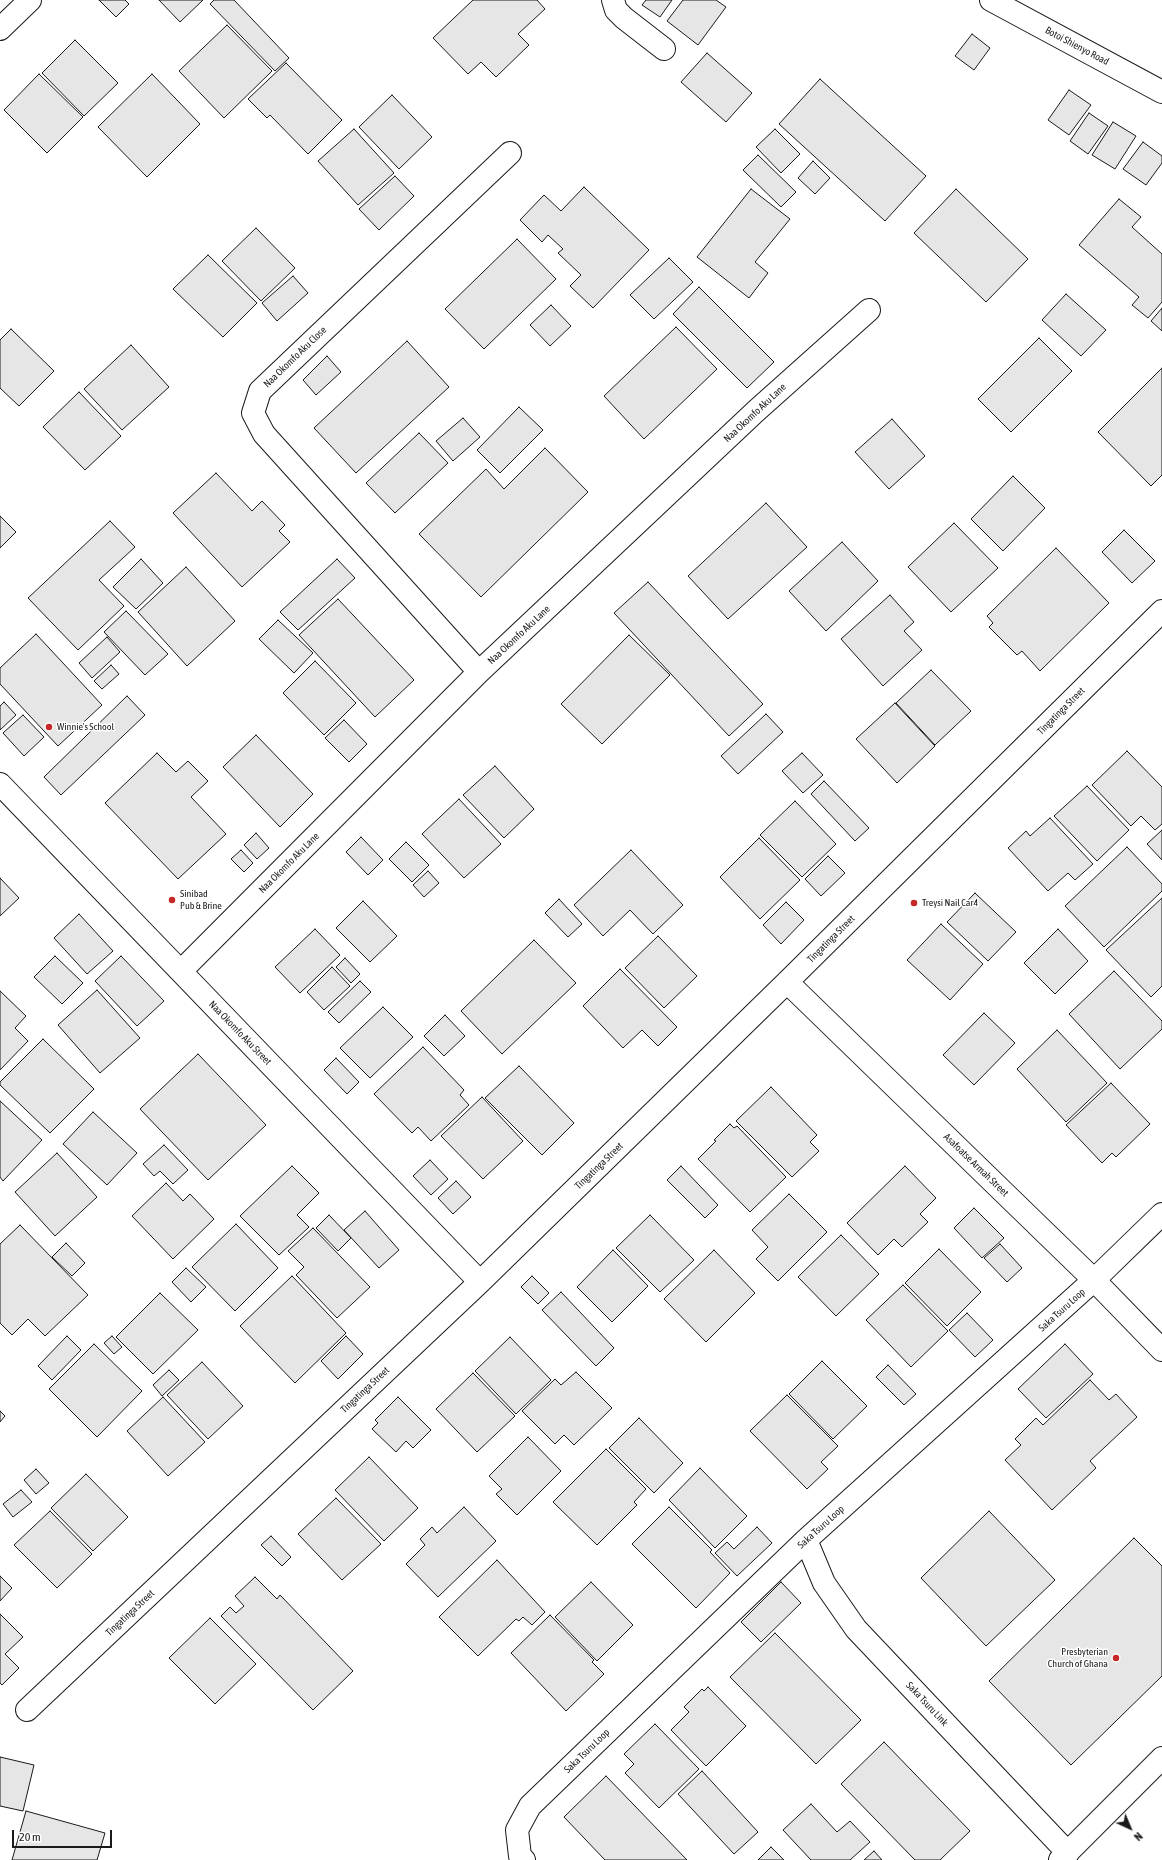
<!DOCTYPE html>
<html>
<head>
<meta charset="utf-8">
<style>
	body { margin:0 }
	#map { position:relative; width:1162px; height:1860px; overflow:hidden; background:#fff; font-family:"Asap Condensed",sans-serif }
	canvas { display:block }
	.north { position:absolute; left:1110px; top:1808px; width:40px; height:40px; -webkit-text-stroke:3px #fff; paint-order:stroke; rotate:136deg; font-size:11px; font-weight:700; line-height:16px; text-align:center; color:#1a1a1a }
	.north::after { content:''; display:block; margin:auto; width:14px; height:18px; background:#1a1a1a; clip-path:polygon(50% 0,100% 100%,50% 72%,0 100%) }
	.scale { position:absolute; left:12px; top:1830px; width:100px; height:18px; box-sizing:border-box; border:2px solid #1a1a1a; border-top:0; padding-left:5px; font-size:12px; line-height:14px; white-space:nowrap; color:#1a1a1a; -webkit-text-stroke:3px #fff; paint-order:stroke }
</style>
</head>
<body>
<div id="map">
<canvas width="1162" height="1860"></canvas>
<div class="north">N</div>
<div class="scale">20 m</div>
</div>
<script>
const context = document.querySelector('canvas').getContext('2d');
context.lineJoin = 'round';
function paint(path, color) { context.fillStyle = color; context.fill(path, 'evenodd'); }
const toPath = rows => new Path2D(rows.map(r => 'M' + r).join(''));
function trace(path, color, width, dash) { context.strokeStyle = color; context.lineWidth = width; context.lineCap = dash ? 'butt' : 'round'; context.setLineDash(dash || []); context.stroke(path); }
function label(font, color, halo, rows, align = 'center') {
  context.font = font + ' "Asap Condensed",sans-serif'; context.lineWidth = 3; context.setLineDash([]); context.textBaseline = 'middle'; context.strokeStyle = halo; context.fillStyle = color; for (const [text, x, y, turn = 0] of rows) {
    context.save(); context.translate(x, y); context.rotate((+turn || 0) * Math.PI / 180); context.textAlign = isNaN(turn) ? turn : align; if (halo) context.strokeText(text, 0, 0); context.fillText(text, 0, 0); context.restore();
  }
}
const building = toPath([
	[99,0,125,0,129,4,116,17,99,0],
	[159,0,203,0,180,22,159,0],
	[214,0,234,0,289,58,275,71,210,4,214,0],
	[473,0,537,0,545,9,518,34,529,45,496,77,481,62,468,74,433,38,473,0],
	[646,0,672,0,660,17,642,5,646,0],
	[683,0,716,0,726,7,698,45,667,21,683,0],
	[227,25,272,71,224,118,179,71,227,25],
	[972,34,990,48,974,70,955,56,972,34],
	[75,40,118,83,84,116,42,73,75,40],
	[707,53,752,93,726,122,681,82,707,53],
	[286,63,342,120,308,154,270,115,267,118,248,99,286,63],
	[39,74,83,117,47,153,4,110,39,74],
	[152,74,200,124,147,177,98,127,152,74],
	[820,79,926,176,885,221,779,124,820,79],
	[1069,90,1091,105,1069,135,1048,120,1069,90],
	[392,95,432,137,399,169,359,127,392,95],
	[1089,113,1108,126,1088,154,1070,141,1089,113],
	[1113,122,1136,136,1115,169,1092,155,1113,122],
	[354,129,394,173,358,205,318,161,354,129],
	[775,129,800,154,781,173,756,147,775,129],
	[1143,142,1162,156,1162,163,1146,185,1123,169,1143,142],
	[758,155,796,192,781,207,743,170,758,155],
	[813,161,830,178,815,194,798,178,813,161],
	[395,176,414,196,379,230,359,209,395,176],
	[584,187,649,250,593,308,570,286,581,275,558,253,563,249,548,235,542,242,520,220,544,195,561,211,584,187],
	[751,189,790,219,755,262,768,273,749,298,697,257,751,189],
	[956,189,1028,259,986,302,914,233,956,189],
	[1119,199,1141,217,1132,227,1162,254,1162,302,1148,318,1132,305,1139,297,1079,245,1119,199],
	[256,228,295,268,261,301,222,261,256,228],
	[517,239,556,279,484,349,445,309,517,239],
	[208,255,257,303,223,337,173,289,208,255],
	[669,258,693,282,654,319,630,295,669,258],
	[293,276,308,293,277,321,262,303,293,276],
	[699,287,774,362,747,388,673,314,699,287],
	[1066,294,1106,330,1081,356,1042,320,1066,294],
	[551,305,571,326,550,346,530,325,551,305],
	[1162,308,1162,331,1151,321,1162,308],
	[676,327,717,369,644,439,604,396,676,327],
	[11,329,54,371,19,406,0,388,0,340,11,329],
	[1039,338,1072,371,1011,432,978,399,1039,338],
	[407,341,449,387,356,473,314,428,407,341],
	[131,345,169,387,122,430,84,389,131,345],
	[327,356,341,372,316,395,303,380,327,356],
	[1162,368,1162,475,1151,486,1098,432,1162,368],
	[79,392,121,436,85,470,43,427,79,392],
	[519,407,543,430,500,473,477,450,519,407],
	[463,418,480,437,453,461,436,441,463,418],
	[892,419,925,456,889,489,855,452,892,419],
	[419,433,448,463,395,513,366,483,419,433],
	[545,448,588,492,481,597,419,534,486,469,504,489,545,448],
	[216,473,252,511,262,501,285,525,279,531,290,542,242,587,173,513,216,473],
	[1013,476,1045,508,1003,551,971,519,1013,476],
	[766,503,807,547,728,619,688,576,766,503],
	[0,516,16,532,0,548,0,516],
	[110,521,135,547,99,580,124,606,78,650,28,598,110,521],
	[954,523,998,568,951,612,908,567,954,523],
	[1124,530,1155,561,1132,583,1102,552,1124,530],
	[842,542,878,581,826,631,789,591,842,542],
	[1056,548,1109,603,1040,671,1022,651,1017,655,989,627,993,623,987,616,1056,548],
	[141,559,163,583,136,609,113,587,141,559],
	[337,559,355,578,298,630,280,612,337,559],
	[186,567,235,621,187,666,138,612,186,567],
	[648,582,763,704,729,736,614,613,648,582],
	[890,595,914,622,904,631,922,650,883,686,841,639,890,595],
	[338,599,414,680,375,717,299,635,338,599],
	[126,611,168,654,145,675,104,632,126,611],
	[278,620,313,653,294,673,259,639,278,620],
	[36,634,102,705,58,746,0,684,0,668,36,634],
	[629,635,670,675,602,744,561,704,629,635],
	[107,637,120,652,92,678,79,663,107,637],
	[315,661,356,703,324,735,283,693,315,661],
	[111,665,119,674,102,689,94,681,111,665],
	[931,670,971,711,935,745,896,703,931,670],
	[127,696,145,715,61,795,44,777,127,696],
	[4,702,16,715,0,730,0,706,4,702],
	[895,703,935,746,897,783,856,739,895,703],
	[766,714,783,732,738,774,721,756,766,714],
	[23,715,44,737,24,756,3,733,23,715],
	[344,720,367,744,349,762,325,738,344,720],
	[256,735,313,794,280,827,223,767,256,735],
	[1127,751,1162,787,1162,824,1155,830,1141,816,1131,826,1092,785,1127,751],
	[157,753,176,772,188,761,208,781,191,797,226,834,178,879,105,803,157,753],
	[802,753,823,775,803,793,782,771,802,753],
	[495,766,534,809,504,838,463,795,495,766],
	[824,781,869,828,855,841,811,794,824,781],
	[1087,786,1129,830,1097,861,1054,816,1087,786],
	[459,799,501,844,464,878,422,834,459,799],
	[795,801,836,844,802,877,760,835,795,801],
	[1050,818,1093,864,1075,880,1068,873,1048,891,1008,848,1026,831,1030,836,1050,818],
	[1162,830,1162,860,1147,844,1162,830],
	[256,833,269,848,257,859,244,845,256,833],
	[361,837,383,860,368,875,346,852,361,837],
	[759,838,800,880,760,919,720,877,759,838],
	[406,842,429,865,412,882,389,859,406,842],
	[1127,847,1162,884,1162,891,1104,947,1065,906,1127,847],
	[241,850,253,863,244,872,231,859,241,850],
	[631,850,683,905,653,934,630,910,603,936,574,905,631,850],
	[828,856,845,873,821,896,805,879,828,856],
	[428,871,439,883,424,897,413,885,428,871],
	[0,878,19,898,0,916,0,878],
	[975,893,1016,932,988,961,947,922,975,893],
	[1162,898,1162,986,1151,997,1106,950,1162,898],
	[559,899,582,924,568,937,545,913,559,899],
	[363,901,397,936,370,962,336,928,363,901],
	[786,902,804,920,781,944,763,925,786,902],
	[79,914,113,951,87,974,54,938,79,914],
	[941,924,983,964,950,1000,907,960,941,924],
	[315,929,340,955,300,993,275,967,315,929],
	[1058,929,1088,961,1055,994,1024,963,1058,929],
	[658,936,697,976,664,1008,625,968,658,936],
	[534,940,576,983,502,1054,461,1011,534,940],
	[55,956,83,983,62,1004,34,977,55,956],
	[121,956,164,1001,137,1026,95,981,121,956],
	[345,958,360,974,351,983,336,967,345,958],
	[332,967,350,986,324,1010,307,992,332,967],
	[620,969,677,1027,658,1046,642,1030,623,1048,583,1006,620,969],
	[1114,971,1162,1021,1162,1029,1120,1069,1069,1014,1114,971],
	[360,981,371,992,339,1023,328,1012,360,981],
	[97,990,140,1038,100,1073,58,1025,97,990],
	[0,991,26,1016,15,1028,28,1041,0,1070,0,991],
	[383,1007,413,1037,370,1078,340,1048,383,1007],
	[984,1013,1015,1043,974,1085,943,1055,984,1013],
	[445,1015,465,1036,444,1056,424,1036,445,1015],
	[1057,1030,1107,1083,1066,1122,1017,1069,1057,1030],
	[43,1039,94,1089,50,1133,0,1085,0,1082,43,1039],
	[423,1047,464,1090,460,1095,469,1105,431,1141,418,1127,412,1133,374,1094,423,1047],
	[198,1054,266,1125,208,1180,140,1109,198,1054],
	[336,1058,359,1082,347,1094,324,1070,336,1058],
	[519,1066,574,1123,542,1155,485,1098,519,1066],
	[1111,1083,1150,1124,1116,1157,1112,1153,1102,1163,1066,1125,1111,1083],
	[771,1087,817,1135,810,1142,819,1151,792,1177,736,1121,771,1087],
	[482,1097,523,1141,483,1179,441,1136,482,1097],
	[0,1101,42,1140,3,1181,0,1177,0,1101],
	[93,1112,137,1153,107,1185,63,1144,93,1112],
	[730,1124,734,1128,737,1126,786,1177,750,1212,698,1159,716,1141,714,1140,730,1124],
	[164,1145,188,1170,173,1184,160,1171,154,1176,143,1164,164,1145],
	[57,1153,97,1197,55,1236,15,1192,57,1153],
	[430,1160,448,1179,431,1195,413,1176,430,1160],
	[292,1166,319,1193,297,1215,309,1227,279,1255,240,1216,292,1166],
	[681,1166,718,1205,705,1218,667,1180,681,1166],
	[905,1166,936,1198,920,1214,928,1222,902,1247,894,1239,878,1255,847,1223,905,1166],
	[456,1181,471,1197,453,1214,438,1198,456,1181],
	[166,1183,183,1201,190,1194,214,1219,173,1259,132,1216,166,1183],
	[789,1194,827,1232,778,1281,756,1259,768,1247,752,1230,789,1194],
	[974,1208,1004,1238,982,1258,954,1228,974,1208],
	[365,1211,399,1250,379,1268,344,1230,365,1211],
	[329,1215,351,1238,338,1251,316,1228,329,1215],
	[650,1215,694,1260,660,1292,616,1248,650,1215],
	[236,1224,278,1268,235,1311,192,1267,236,1224],
	[20,1225,88,1295,45,1336,28,1319,12,1335,0,1323,0,1244,20,1225],
	[313,1228,370,1287,337,1318,296,1275,304,1267,288,1251,313,1228],
	[841,1235,879,1274,836,1316,798,1277,841,1235],
	[66,1243,85,1263,72,1276,52,1257,66,1243],
	[1000,1244,1022,1268,1007,1282,984,1258,1000,1244],
	[939,1249,981,1292,947,1326,905,1283,939,1249],
	[613,1250,648,1286,612,1322,577,1287,613,1250],
	[714,1250,755,1293,706,1342,664,1299,714,1250],
	[186,1268,206,1287,191,1302,172,1282,186,1268],
	[292,1276,346,1333,295,1383,240,1326,292,1276],
	[532,1276,549,1293,538,1304,521,1287,532,1276],
	[903,1285,948,1331,911,1367,866,1320,903,1285],
	[561,1292,614,1348,596,1366,542,1310,561,1292],
	[160,1293,198,1330,153,1374,116,1337,160,1293],
	[967,1313,993,1340,975,1357,949,1330,967,1313],
	[67,1336,81,1350,52,1380,38,1366,67,1336],
	[112,1336,122,1347,114,1354,104,1343,112,1336],
	[346,1336,363,1354,338,1379,321,1361,346,1336],
	[510,1337,551,1380,516,1414,475,1371,510,1337],
	[94,1344,142,1391,97,1437,49,1389,94,1344],
	[1065,1344,1093,1374,1046,1418,1018,1389,1065,1344],
	[822,1361,867,1406,833,1439,789,1394,822,1361],
	[202,1362,243,1406,208,1439,167,1395,202,1362],
	[888,1365,916,1394,904,1405,876,1377,888,1365],
	[169,1370,179,1380,162,1396,153,1385,169,1370],
	[576,1372,612,1408,574,1445,564,1435,555,1444,522,1411,555,1379,561,1385,576,1372],
	[473,1373,515,1416,477,1452,436,1409,473,1373],
	[1090,1380,1109,1400,1116,1394,1137,1417,1090,1461,1096,1468,1052,1510,1005,1460,1021,1445,1015,1439,1036,1418,1043,1425,1090,1380],
	[787,1395,838,1446,821,1462,828,1469,807,1489,750,1431,787,1395],
	[163,1397,205,1442,168,1476,127,1431,163,1397],
	[398,1397,431,1430,413,1448,406,1441,396,1452,372,1429,378,1423,375,1420,398,1397],
	[0,1411,5,1416,0,1422,0,1411],
	[639,1418,683,1463,654,1493,609,1448,639,1418],
	[528,1437,561,1471,517,1515,496,1494,502,1489,489,1476,528,1437],
	[606,1449,646,1489,634,1502,637,1505,597,1545,553,1502,606,1449],
	[369,1457,418,1508,384,1541,335,1490,369,1457],
	[700,1468,747,1516,715,1548,669,1500,700,1468],
	[36,1469,49,1483,36,1494,24,1480,36,1469],
	[86,1474,128,1517,93,1551,51,1508,86,1474],
	[21,1490,32,1502,13,1517,3,1504,21,1490],
	[336,1498,381,1544,342,1580,298,1534,336,1498],
	[464,1507,496,1541,438,1597,406,1564,425,1545,420,1539,432,1527,437,1533,464,1507],
	[669,1507,712,1550,710,1552,730,1573,696,1608,632,1544,669,1507],
	[50,1511,92,1554,57,1588,14,1545,50,1511],
	[989,1511,1055,1580,986,1646,921,1578,989,1511],
	[757,1527,772,1543,737,1576,715,1553,727,1542,734,1549,757,1527],
	[271,1536,291,1557,282,1566,261,1545,271,1536],
	[1134,1538,1162,1566,1162,1676,1071,1765,989,1681,1134,1538],
	[497,1560,545,1612,532,1625,523,1617,519,1621,516,1619,478,1656,439,1617,497,1560],
	[0,1576,12,1588,0,1601,0,1576],
	[255,1577,277,1599,280,1595,353,1671,313,1710,221,1616,230,1607,236,1613,244,1606,235,1596,255,1577],
	[591,1582,633,1625,597,1661,555,1617,591,1582],
	[781,1582,801,1603,761,1642,741,1622,781,1582],
	[0,1614,23,1637,5,1654,19,1668,2,1685,0,1683,0,1614],
	[550,1615,594,1660,592,1662,604,1674,566,1711,511,1653,550,1615],
	[210,1618,256,1664,215,1704,169,1658,210,1618],
	[775,1633,861,1720,816,1764,730,1677,775,1633],
	[708,1687,746,1726,706,1766,671,1730,689,1712,684,1707,702,1689,704,1691,708,1687],
	[655,1724,699,1769,659,1808,625,1773,634,1764,624,1754,655,1724],
	[884,1742,970,1831,940,1860,915,1860,841,1784,884,1742],
	[0,1757,34,1765,23,1811,0,1806,0,1757],
	[702,1771,758,1832,734,1854,678,1794,702,1771],
	[606,1776,687,1860,605,1860,564,1817,606,1776],
	[811,1804,837,1832,850,1821,870,1842,850,1860,811,1860,783,1830,811,1804],
	[26,1811,105,1833,97,1860,12,1860,26,1811],
	[771,1847,784,1860,758,1860,771,1847],
	[874,1851,882,1860,864,1860,874,1851]
]);
paint(building, '#e6e6e6');
trace(building, '#1a1a1a', 1);
const minor = toPath([
	[613,0,616,10,624,18,664,49],
	[991,0,1162,92],
	[0,29,30,0],
	[479,672,264,434,253,413,260,391,510,153],
	[0,784,480,1282],
	[181,971,479,672,756,411,869,310],
	[787,982,1094,1280,1162,1350],
	[806,1540,824,1583,856,1629,1068,1853],
	[27,1710,480,1282,787,982,1162,611],
	[524,1860,520,1856,517,1830,530,1806,806,1540,1094,1280,1162,1214],
	[1060,1860,1162,1758]
]);
trace(minor, '#1a1a1a', 24);
trace(minor, '#fff', 22);
for (const [x, y, r, color] of [
	[49,727,4,"#c62828"],
	[172,900,4,"#c62828"],
	[914,903,4,"#c62828"],
	[1116,1658,4,"#c62828"]
]) { const dot = new Path2D(); dot.arc(x, y, r, 0, 2 * Math.PI); context.fillStyle = color; context.fill(dot); trace(dot, '#fff', 1.5); }
label('10px', '#1a1a1a', '#fff', [
	["Botoi Shienyo Road",1077,46,28],
	["Naa Okomfo Aku Close",295,357,-44],
	["Naa Okomfo Aku Lane",755,413,-43],
	["Naa Okomfo Aku Lane",519,635,-43],
	["Tingatinga Street",1061,711,-45],
	["Naa Okomfo Aku Lane",289,863,-45],
	["Tingatinga Street",831,939,-45],
	["Naa Okomfo Aku Street",240,1033,46],
	["Asafoatse Armah Street",976,1165,44],
	["Tingatinga Street",599,1166,-44],
	["Saka Tsuru Loop",1062,1310,-42],
	["Tingatinga Street",365,1390,-43],
	["Saka Tsuru Loop",821,1527,-42],
	["Tingatinga Street",130,1613,-43],
	["Saka Tsuru Link",927,1704,47],
	["Saka Tsuru Loop",587,1751,-44]
]);
label('10px', '#1a1a1a', '#fff', [
	["Winnie's School",57,727],
	["Sinibad",180,894],
	["Pub & Brine",180,906],
	["Treysi Nail Car4",922,903],
	["Presbyterian",1108,1652,"right"],
	["Church of Ghana",1108,1664,"right"]
], 'left');
</script>
</body>
</html>
